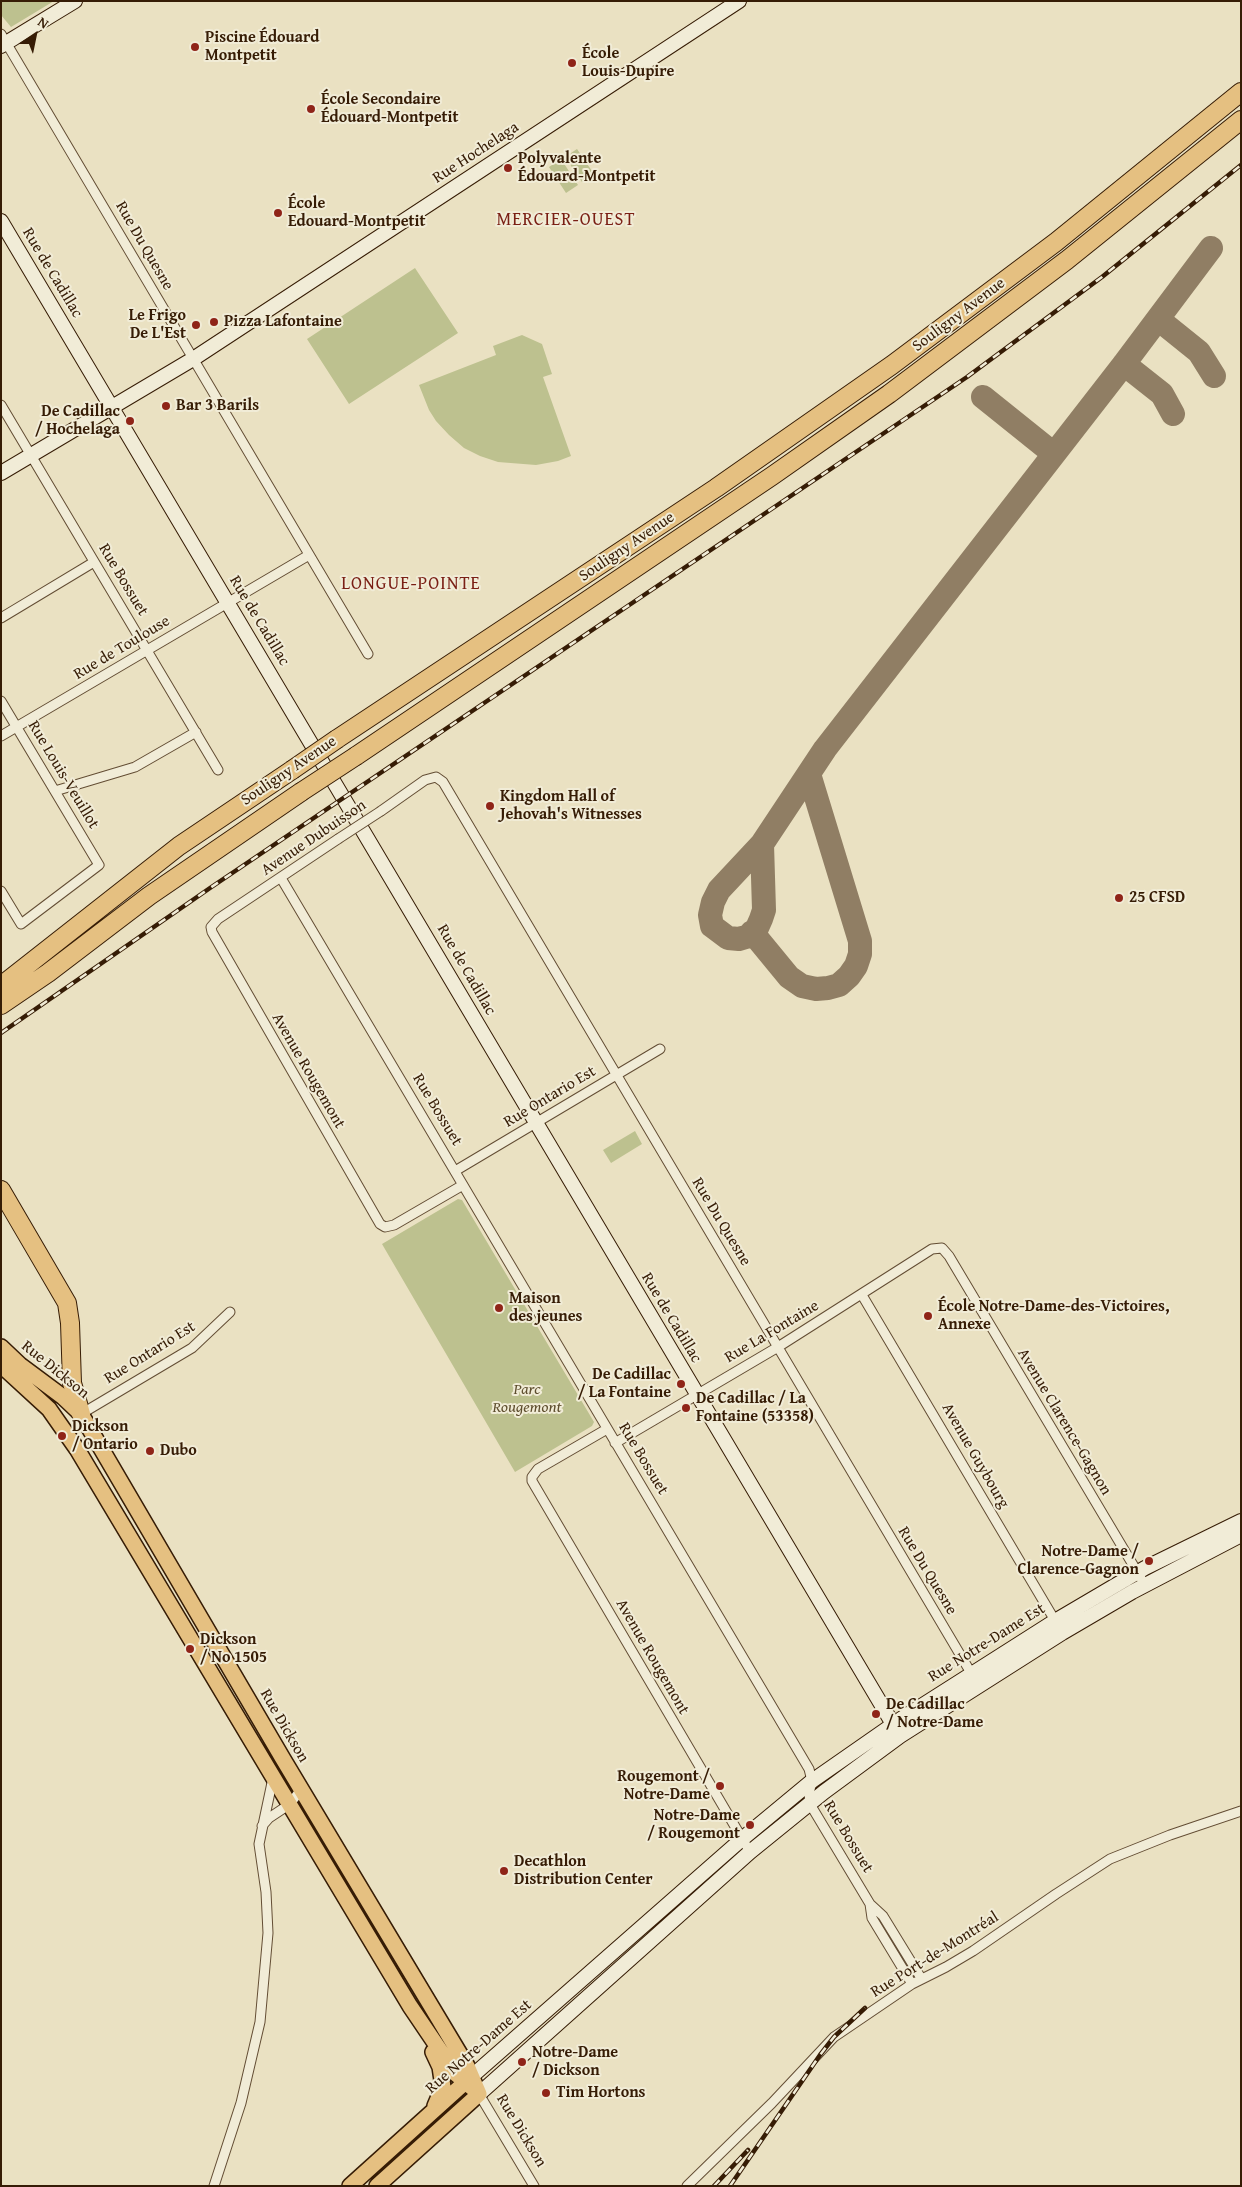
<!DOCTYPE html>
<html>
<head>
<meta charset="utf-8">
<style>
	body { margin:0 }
	#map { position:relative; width:1242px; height:2187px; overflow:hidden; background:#eae1c2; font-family:"Gentium Book Plus",serif }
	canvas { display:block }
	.frame { position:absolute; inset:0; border:2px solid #361c05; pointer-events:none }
	.north { position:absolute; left:10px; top:10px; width:50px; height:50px; -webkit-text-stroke:4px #f1ecd7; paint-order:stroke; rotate:34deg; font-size:14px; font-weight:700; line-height:20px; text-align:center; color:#361c05 }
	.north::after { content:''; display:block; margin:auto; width:18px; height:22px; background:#361c05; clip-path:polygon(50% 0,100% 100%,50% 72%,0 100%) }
</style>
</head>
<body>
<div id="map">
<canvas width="1242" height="2187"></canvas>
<div class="frame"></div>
<div class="north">N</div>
</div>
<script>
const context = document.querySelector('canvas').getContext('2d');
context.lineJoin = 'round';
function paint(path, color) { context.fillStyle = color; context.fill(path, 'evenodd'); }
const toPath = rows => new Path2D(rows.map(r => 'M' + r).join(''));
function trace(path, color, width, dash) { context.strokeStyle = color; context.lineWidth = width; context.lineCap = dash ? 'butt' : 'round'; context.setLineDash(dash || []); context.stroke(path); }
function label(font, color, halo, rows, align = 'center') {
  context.font = font + ' "Gentium Book Plus",serif'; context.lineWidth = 4; context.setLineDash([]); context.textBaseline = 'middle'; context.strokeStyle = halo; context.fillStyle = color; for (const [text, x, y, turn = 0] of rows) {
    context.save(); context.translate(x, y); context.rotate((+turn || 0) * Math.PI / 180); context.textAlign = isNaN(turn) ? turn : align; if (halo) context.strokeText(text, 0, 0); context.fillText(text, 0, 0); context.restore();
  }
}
paint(toPath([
	[1,1,54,1,11,27,1,15],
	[577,149,594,174,582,182,565,157],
	[561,159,578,185,566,193,549,167],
	[415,268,458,333,349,404,307,339],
	[522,335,542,344,552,374,543,377,571,456,558,461,536,465,498,462,480,456,464,448,449,435,436,421,429,410,419,385,496,355,493,346],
	[635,1131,642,1144,611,1163,603,1150],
	[458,1199,462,1200,594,1422,592,1426,515,1472,382,1244]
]), '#bdc18f');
trace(toPath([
	[1158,319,1199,352,1214,376],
	[1124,364,1162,394,1173,414],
	[983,397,1054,454],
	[762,844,764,910,761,919,757,928,749,936,739,939,728,938,712,926,710,915,713,902,719,890,762,844,825,749,1124,364,1211,248],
	[752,932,789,977,802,986,816,989,828,988,839,985,849,976,856,966,860,954,860,941,809,774]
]), '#907e64', 24);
const street = toPath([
	[1,34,368,654],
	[1,405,218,770],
	[1,618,94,562],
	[1,701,99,865,21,924,1,891],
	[1,736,309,555],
	[55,791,135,767,196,732],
	[381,811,425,780,436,777,443,782,974,1678],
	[338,839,218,919,211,927,212,932,380,1224,385,1227,394,1225,463,1185],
	[281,878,809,1769,812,1781,809,1794,810,1804,870,1904,883,1916,921,1978],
	[455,1171,660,1049],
	[862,1295,1057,1624],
	[81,1414,192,1348,230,1312],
	[607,1429,538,1469,532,1477,532,1481,750,1852],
	[615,1443,778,1347,932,1249,942,1248,949,1256,1145,1585],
	[262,1826,269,1818,290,1804,302,1788],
	[870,1904,872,1918,912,1984],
	[479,2094,534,2186],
	[214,2186,241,2103,260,2022,268,1933,266,1892,259,1844,273,1778],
	[687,2186,772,2103,834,2037,912,1984,946,1967,973,1951,1056,1894,1110,1859,1170,1835,1241,1811]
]);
const secondary = toPath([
	[1,46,75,1],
	[1,221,900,1736],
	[1,473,193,359,739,1],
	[471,2077,742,1839,812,1781,901,1719,1055,1621,1145,1568,1241,1521],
	[479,2094,750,1852,824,1792,900,1736,1062,1633,1132,1592,1241,1535]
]);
const primary = toPath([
	[1,1347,20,1365,63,1397,81,1414,283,1759,467,2066,479,2094],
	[1,1365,49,1409,77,1449,410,2006,456,2074,476,2091],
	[433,2052,440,2067,443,2087,435,2106],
	[350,2186,471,2077],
	[377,2186,479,2094]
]);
const highway = toPath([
	[337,739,716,488,892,365,1056,242,1241,92],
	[356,756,772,476,889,394,1067,260,1241,120],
	[1,986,179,846,292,770],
	[1,1005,48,973,149,896,301,792],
	[1,1190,67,1303,70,1323,72,1383,81,1414]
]);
trace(street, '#634d34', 11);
trace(secondary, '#361c05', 16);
trace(primary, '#361c05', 18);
trace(highway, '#361c05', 20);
trace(street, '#f1ecd7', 9);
trace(secondary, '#f1ecd7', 14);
trace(primary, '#e5c081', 15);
trace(highway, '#e5c081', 18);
const rail = toPath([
	[1,1033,210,888,967,377,1102,277,1241,165],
	[714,2186,748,2150],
	[730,2186,820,2055,834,2037,865,2008]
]);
trace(rail, '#361c05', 4.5);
trace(rail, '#f1ecd7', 2.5, [8]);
const streetBridge = toPath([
	[338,839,381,811]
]);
const highwayBridge = toPath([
	[292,770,337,739],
	[301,792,356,756]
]);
trace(streetBridge, '#634d34', 11, []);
trace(highwayBridge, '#361c05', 20, []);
trace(streetBridge, '#f1ecd7', 9);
trace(highwayBridge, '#e5c081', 18);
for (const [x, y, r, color] of [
	[195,47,5,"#8f2418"],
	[572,63,5,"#8f2418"],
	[311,109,5,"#8f2418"],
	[508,168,5,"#8f2418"],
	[278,213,5,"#8f2418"],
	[214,322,5,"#8f2418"],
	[196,325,5,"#8f2418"],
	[166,406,5,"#8f2418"],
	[130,421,5,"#8f2418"],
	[490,806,5,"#8f2418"],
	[1119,898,5,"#8f2418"],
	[499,1308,5,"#8f2418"],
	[928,1316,5,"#8f2418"],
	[681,1384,5,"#8f2418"],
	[686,1408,5,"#8f2418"],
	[62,1436,5,"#8f2418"],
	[150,1451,5,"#8f2418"],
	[1149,1561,5,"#8f2418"],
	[190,1649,5,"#8f2418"],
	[876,1714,5,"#8f2418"],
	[720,1786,5,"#8f2418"],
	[750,1825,5,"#8f2418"],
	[504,1871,5,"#8f2418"],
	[522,2062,5,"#8f2418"],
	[546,2093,5,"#8f2418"]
]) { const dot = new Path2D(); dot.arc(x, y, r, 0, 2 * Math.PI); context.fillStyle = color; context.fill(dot); trace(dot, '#f1ecd7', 2); }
label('bold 16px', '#361c05', '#f1ecd7', [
	["Piscine Édouard",205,38],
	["Montpetit",205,56],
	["École",582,54],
	["Louis-Dupire",582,72],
	["École Secondaire",321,100],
	["Édouard-Montpetit",321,118],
	["Polyvalente",518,159],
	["Édouard-Montpetit",518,177],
	["École",288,204],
	["Edouard-Montpetit",288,222],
	["Le Frigo",186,316,"right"],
	["De L'Est",186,334,"right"],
	["Pizza Lafontaine",224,322],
	["Bar 3 Barils",176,406],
	["De Cadillac",120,412,"right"],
	["/ Hochelaga",120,430,"right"],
	["Kingdom Hall of",500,797],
	["Jehovah's Witnesses",500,815],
	["25 CFSD",1129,898],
	["Maison",509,1299],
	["des jeunes",509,1317],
	["École Notre-Dame-des-Victoires,",938,1307],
	["Annexe",938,1325],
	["De Cadillac",671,1375,"right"],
	["/ La Fontaine",671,1393,"right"],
	["De Cadillac / La",696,1399],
	["Fontaine (53358)",696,1417],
	["Dickson",72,1427],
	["/ Ontario",72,1445],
	["Dubo",160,1451],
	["Notre-Dame /",1139,1552,"right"],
	["Clarence-Gagnon",1139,1570,"right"],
	["Dickson",200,1640],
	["/ No 1505",200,1658],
	["De Cadillac",886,1705],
	["/ Notre-Dame",886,1723],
	["Rougemont /",710,1777,"right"],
	["Notre-Dame",710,1795,"right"],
	["Notre-Dame",740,1816,"right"],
	["/ Rougemont",740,1834,"right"],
	["Decathlon",514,1862],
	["Distribution Center",514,1880],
	["Notre-Dame",532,2053],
	["/ Dickson",532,2071],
	["Tim Hortons",556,2093]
], 'left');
label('16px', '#361c05', '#f1ecd7', [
	["Rue Hochelaga",476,153,-33],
	["Rue Du Quesne",144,246,60],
	["Rue de Cadillac",52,273,59],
	["Souligny Avenue",959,315,-37],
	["Souligny Avenue",627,547,-34],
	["Rue Bossuet",123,580,59],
	["Rue de Cadillac",259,621,59],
	["Rue de Toulouse",122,648,-31],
	["Souligny Avenue",289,771,-34],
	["Rue Louis-Veuillot",63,775,59],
	["Avenue Dubuisson",314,838,-34],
	["Rue de Cadillac",466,970,60],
	["Avenue Rougemont",308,1071,60],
	["Rue Ontario Est",550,1097,-31],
	["Rue Bossuet",437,1110,59],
	["Rue Du Quesne",721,1222,59],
	["Rue de Cadillac",671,1318,59],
	["Rue La Fontaine",772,1332,-31],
	["Rue Ontario Est",150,1353,-32],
	["Rue Dickson",55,1370,39],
	["Avenue Clarence-Gagnon",1064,1422,59],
	["Avenue Guybourg",975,1456,60],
	["Rue Bossuet",643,1459,59],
	["Rue Du Quesne",927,1571,59],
	["Rue Notre-Dame Est",987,1643,-32],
	["Avenue Rougemont",652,1657,60],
	["Rue Dickson",284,1726,60],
	["Rue Bossuet",848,1837,59],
	["Rue Port-de-Montréal",935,1955,-32],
	["Rue Notre-Dame Est",479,2047,-41],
	["Rue Dickson",521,2131,59]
]);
label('italic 16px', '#5e4e2e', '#f1ecd7', [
	["Parc",527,1390],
	["Rougemont",527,1408]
]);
context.letterSpacing = '1px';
label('18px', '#7a1f14', '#f1ecd7', [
	["MERCIER-OUEST",566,220],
	["LONGUE-POINTE",411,584]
]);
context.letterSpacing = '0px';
</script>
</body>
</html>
